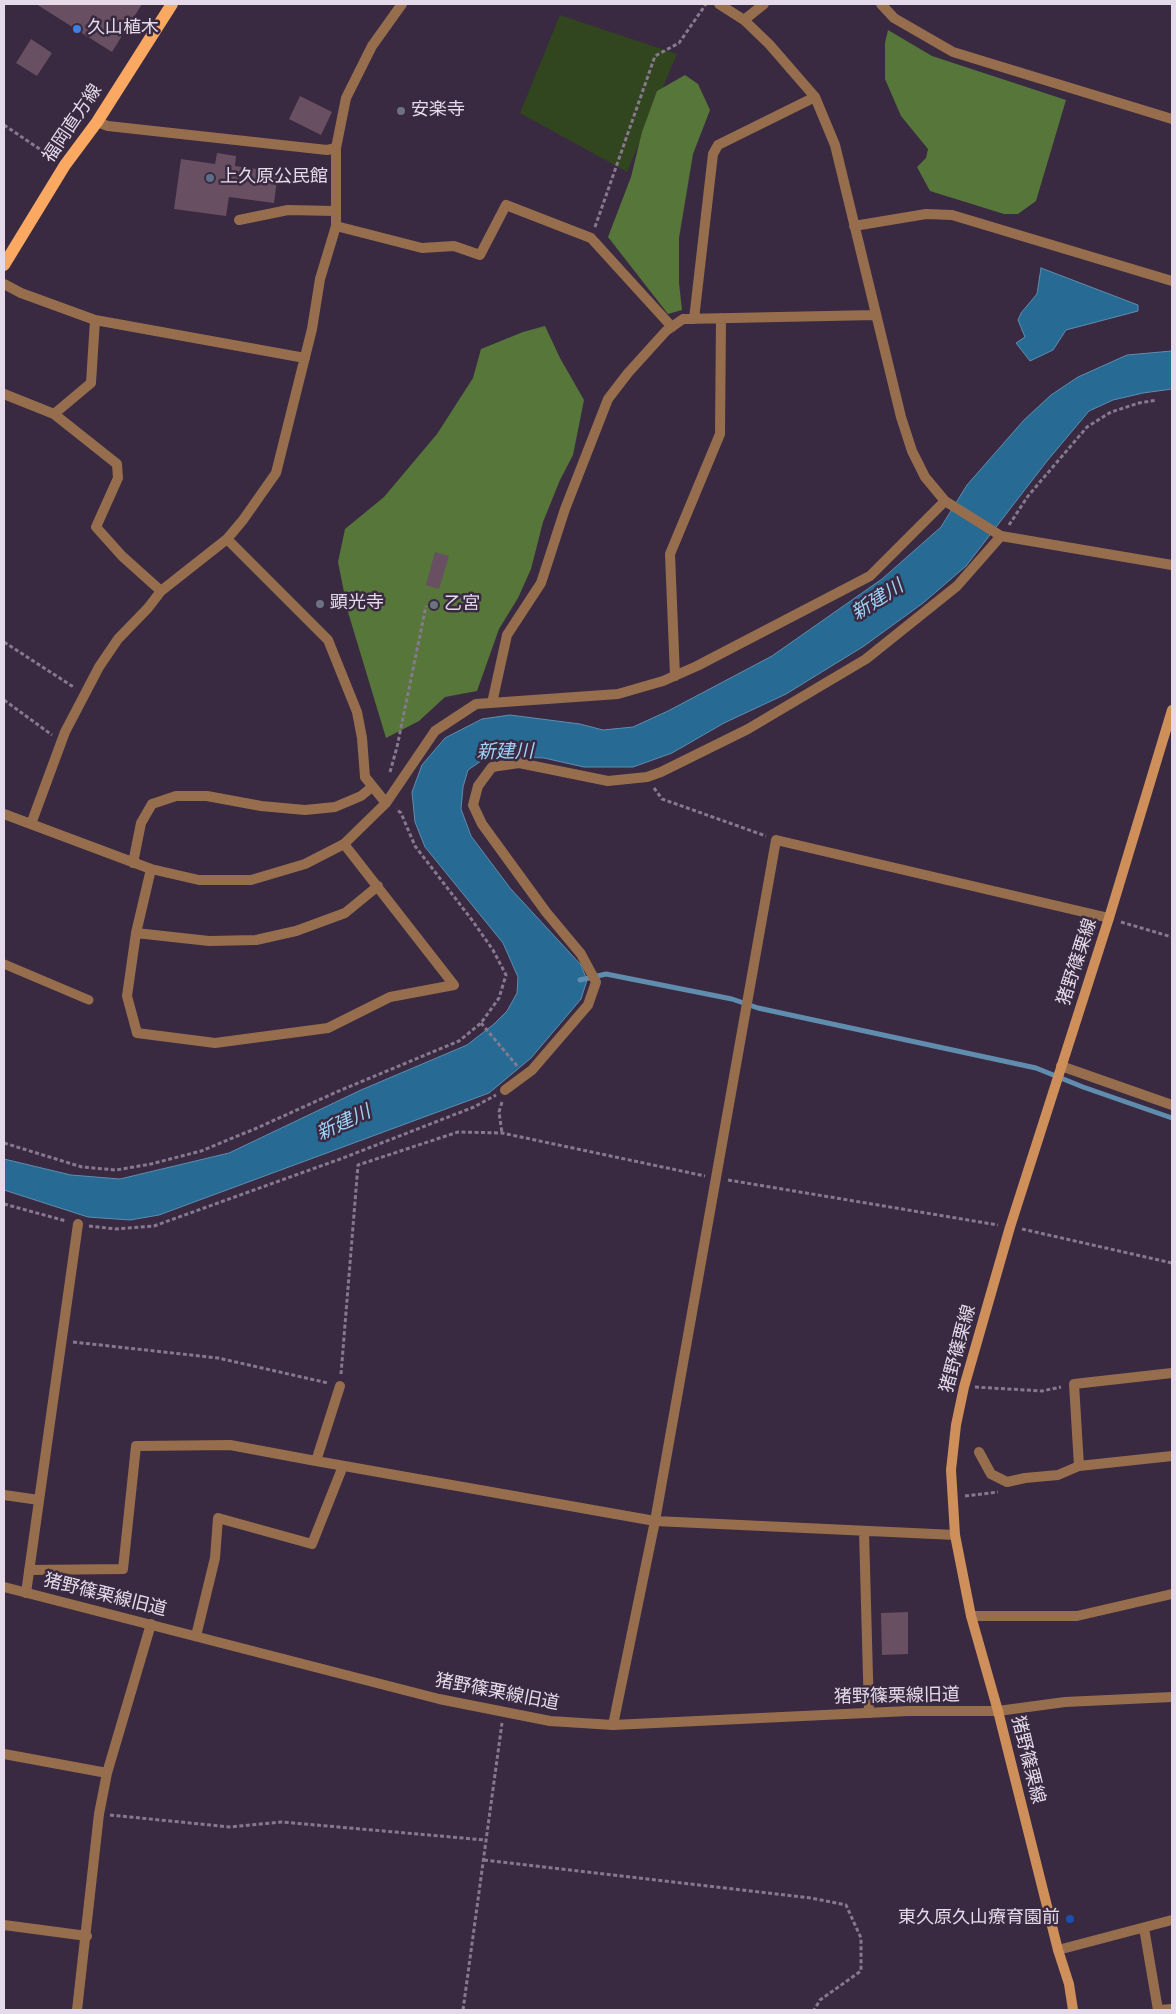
<!DOCTYPE html>
<html>
<head>
<meta charset="utf-8">
<style>
	body { margin:0 }
	#map { position:relative; width:1176px; height:2014px; overflow:hidden; background:#392a41; font-family:Jost,sans-serif }
	canvas { display:block }
	.frame { position:absolute; inset:0; border:5px solid #e4dae9; pointer-events:none }
</style>
</head>
<body>
<div id="map">
<canvas width="1176" height="2014"></canvas>
<div class="frame"></div>
</div>
<script>
const context = document.querySelector('canvas').getContext('2d');
context.lineJoin = 'round';
function paint(path, color) { context.fillStyle = color; context.fill(path, 'evenodd'); }
const toPath = rows => new Path2D(rows.map(r => 'M' + r).join(''));
function trace(path, color, width, dash) { context.strokeStyle = color; context.lineWidth = width; context.lineCap = dash ? 'butt' : 'round'; context.setLineDash(dash || []); context.stroke(path); }
function label(font, color, halo, rows, align = 'center') {
  context.font = font + ' Jost,"Noto Sans JP",sans-serif'; context.lineWidth = 5; context.setLineDash([]); context.textBaseline = 'middle'; context.strokeStyle = halo; context.fillStyle = color; for (const [text, x, y, turn = 0] of rows) {
    context.save(); context.translate(x, y); context.rotate((+turn || 0) * Math.PI / 180); context.textAlign = isNaN(turn) ? turn : align; if (halo) context.strokeText(text, 0, 0); context.fillText(text, 0, 0); context.restore();
  }
}
paint(toPath([
	[560,15,677,54,627,172,520,113]
]), '#31451e');
paint(toPath([
	[888,30,932,56,1066,100,1036,201,1018,214,1004,214,930,191,917,167,926,158,928,149,901,116,885,79,885,43],
	[685,75,698,84,710,110,693,154,679,238,679,283,682,310,668,314,608,237,631,177,642,132,657,91],
	[545,326,560,358,584,400,573,455,560,480,543,522,531,569,518,598,499,629,477,691,445,697,419,721,386,738,348,612,338,562,345,529,384,497,437,434,473,378,481,349,523,332]
]), '#57763a');
const water = toPath([
	[1041,268,1138,305,1138,311,1066,330,1053,350,1030,361,1016,343,1025,337,1018,320,1021,313,1037,294,1041,268],
	[1172,351,1172,389,1143,393,1113,400,1089,411,1047,461,966,566,923,603,864,646,786,694,724,723,672,753,633,767,584,767,544,758,496,756,481,761,468,770,463,787,461,809,471,836,510,888,581,965,587,980,581,999,531,1058,489,1093,159,1215,130,1220,88,1217,4,1190,4,1159,71,1175,120,1179,229,1153,361,1090,467,1045,494,1024,507,1011,517,993,518,977,503,943,425,847,415,822,412,792,422,765,445,738,482,719,510,715,580,724,603,730,633,727,668,711,772,656,882,579,941,527,967,485,1024,420,1051,395,1078,377,1127,355,1172,351]
]);
paint(water, '#276b94');
trace(water, '#608cae', 1);
trace(toPath([
	[580,980,606,974,732,999,758,1008,1036,1068,1083,1087,1172,1118]
]), '#608cae', 5);
paint(toPath([
	[36,4,142,4,112,52],
	[31,39,52,53,37,76,16,63],
	[300,96,332,112,321,135,289,119],
	[217,153,236,156,235,166,278,172,274,203,229,197,226,216,174,209,181,159,215,164],
	[435,552,449,556,439,589,426,585],
	[908,1612,908,1654,882,1655,881,1613]
]), '#684f61');
trace(toPath([
	[4,125,53,158],
	[595,227,655,56,679,43,706,4],
	[1009,525,1028,496,1087,427,1111,412,1139,403,1157,400],
	[4,642,75,688],
	[4,700,52,735],
	[390,772,397,747,426,606],
	[654,788,662,799,766,836],
	[1121,922,1172,937],
	[481,1023,518,1067],
	[502,1102,499,1112,502,1133],
	[4,1143,82,1167,116,1170,151,1164,201,1151,257,1128,341,1090,459,1041,481,1023,499,998,506,975,493,950,472,920,415,846,401,813,396,809],
	[728,1180,998,1225],
	[4,1204,66,1221],
	[89,1226,116,1229,154,1226,343,1158,474,1107,496,1095],
	[1022,1229,1172,1263],
	[73,1342,218,1358,328,1383],
	[341,1374,358,1165,458,1132,502,1133,705,1176],
	[975,1387,1042,1391,1061,1387],
	[965,1496,998,1492],
	[110,1815,230,1827,282,1822,485,1840],
	[484,1860,811,1898,846,1905,861,1938,861,1971,820,2000,814,2010],
	[463,2010,502,1723]
]), '#86798d', 3, [4, 2.5]);
trace(toPath([
	[4,964,89,1000]
]), '#966e4d', 9);
trace(toPath([
	[881,4,894,18,953,52,1172,119],
	[744,20,764,4],
	[97,122,108,126,327,150,336,148],
	[239,220,288,210,335,211],
	[336,226,422,248,454,246,480,255,506,205,591,238,672,327],
	[854,226,926,214,952,215,1172,281],
	[4,284,21,293,95,320,305,358],
	[694,319,713,154,718,145,815,97],
	[4,394,54,414,117,464,118,478,96,527,122,556,161,591],
	[54,414,91,383,95,320],
	[227,539,328,640,357,712,362,738,365,777,386,803],
	[675,676,670,554,720,434,721,318],
	[492,703,507,635,541,583,565,509,608,399,628,373,666,331,683,319,875,315],
	[4,814,151,869,199,880,251,880,305,864,344,844,386,803,435,731,476,704,618,694,663,681,697,666,870,576,945,501],
	[31,824,65,732,99,667,118,639,148,608,161,591,227,539,243,520,276,473,312,329,320,279,336,226,336,148,346,98,372,46,402,4],
	[133,863,141,823,152,804,176,796,207,796,261,806,305,810,335,807,361,796,372,787],
	[151,869,136,933,127,996,137,1033,215,1043,328,1028,390,997,454,985,344,844],
	[136,933,209,941,256,940,296,931,345,913,378,886],
	[1061,1066,1172,1105],
	[505,1090,532,1070,588,1005,596,982,581,954,546,912,482,824,473,805,478,786,492,767,519,763,608,781,647,777,661,772,748,729,866,659,957,586,1001,536,945,501,925,477,912,451,901,417,835,145,815,97,769,44,744,20,719,4],
	[340,1386,316,1461,655,1521,955,1535],
	[979,1452,991,1474,1007,1482,1025,1478,1058,1475,1079,1466,1172,1456],
	[1079,1466,1074,1384,1172,1373],
	[4,1495,39,1500],
	[864,1531,869,1713],
	[29,1570,123,1569,136,1446,230,1445,316,1461],
	[26,1593,78,1224],
	[971,1616,1077,1616,1172,1594],
	[196,1636,215,1558,218,1518,312,1544,343,1466],
	[998,1711,1065,1702,1172,1697],
	[613,1725,655,1521,776,840,1109,918],
	[4,1754,107,1773],
	[4,1925,87,1936],
	[1144,1928,1158,2010],
	[1058,1950,1172,1920],
	[77,2010,99,1814,107,1773,151,1624],
	[1159,2010,1172,2009]
]), '#966e4d', 10);
trace(toPath([
	[1001,536,1172,565],
	[4,1587,439,1699,550,1721,613,1725,908,1711,998,1711]
]), '#966e4d', 10);
trace(toPath([
	[1073,2010,1069,1984,1058,1950,998,1711,971,1616,955,1535,951,1470,956,1425,964,1387,1010,1227,1109,918,1172,710]
]), '#cf8f5a', 10);
trace(toPath([
	[4,265,65,165,97,122,172,4]
]), '#fba862', 12);
for (const [x, y, r, color] of [
	[77,29,5,"#3f7fe0"],
	[401,111,5,"#6b7280"],
	[210,178,5,"#5c6f8a"],
	[320,604,5,"#6b7280"],
	[434,605,5,"#6b7280"],
	[1070,1919,5,"#1a4fb4"]
]) { const dot = new Path2D(); dot.arc(x, y, r, 0, 2 * Math.PI); context.fillStyle = color; context.fill(dot); trace(dot, '#392a41', 2); }
label('18px', '#e4dae9', '#392a41', [
	["久山植木",87,29],
	["安楽寺",411,111],
	["上久原公民館",220,178],
	["顕光寺",330,604],
	["乙宮",444,605],
	["東久原久山療育園前",1060,1919,"right"]
], 'left');
label('18px', '#e4dae9', '#392a41', [
	["福岡直方線",73,124,-56],
	["猪野篠栗線",1078,962,-72],
	["猪野篠栗線",959,1349,-75],
	["猪野篠栗線旧道",105,1596,14],
	["猪野篠栗線旧道",497,1693,11],
	["猪野篠栗線旧道",897,1697,-1],
	["猪野篠栗線",1027,1760,76]
]);
label('italic 19px', '#9fd3f7', '#392a41', [
	["新建川",878,601,-33],
	["新建川",505,753,-1],
	["新建川",344,1124,-25]
]);
</script>
</body>
</html>
